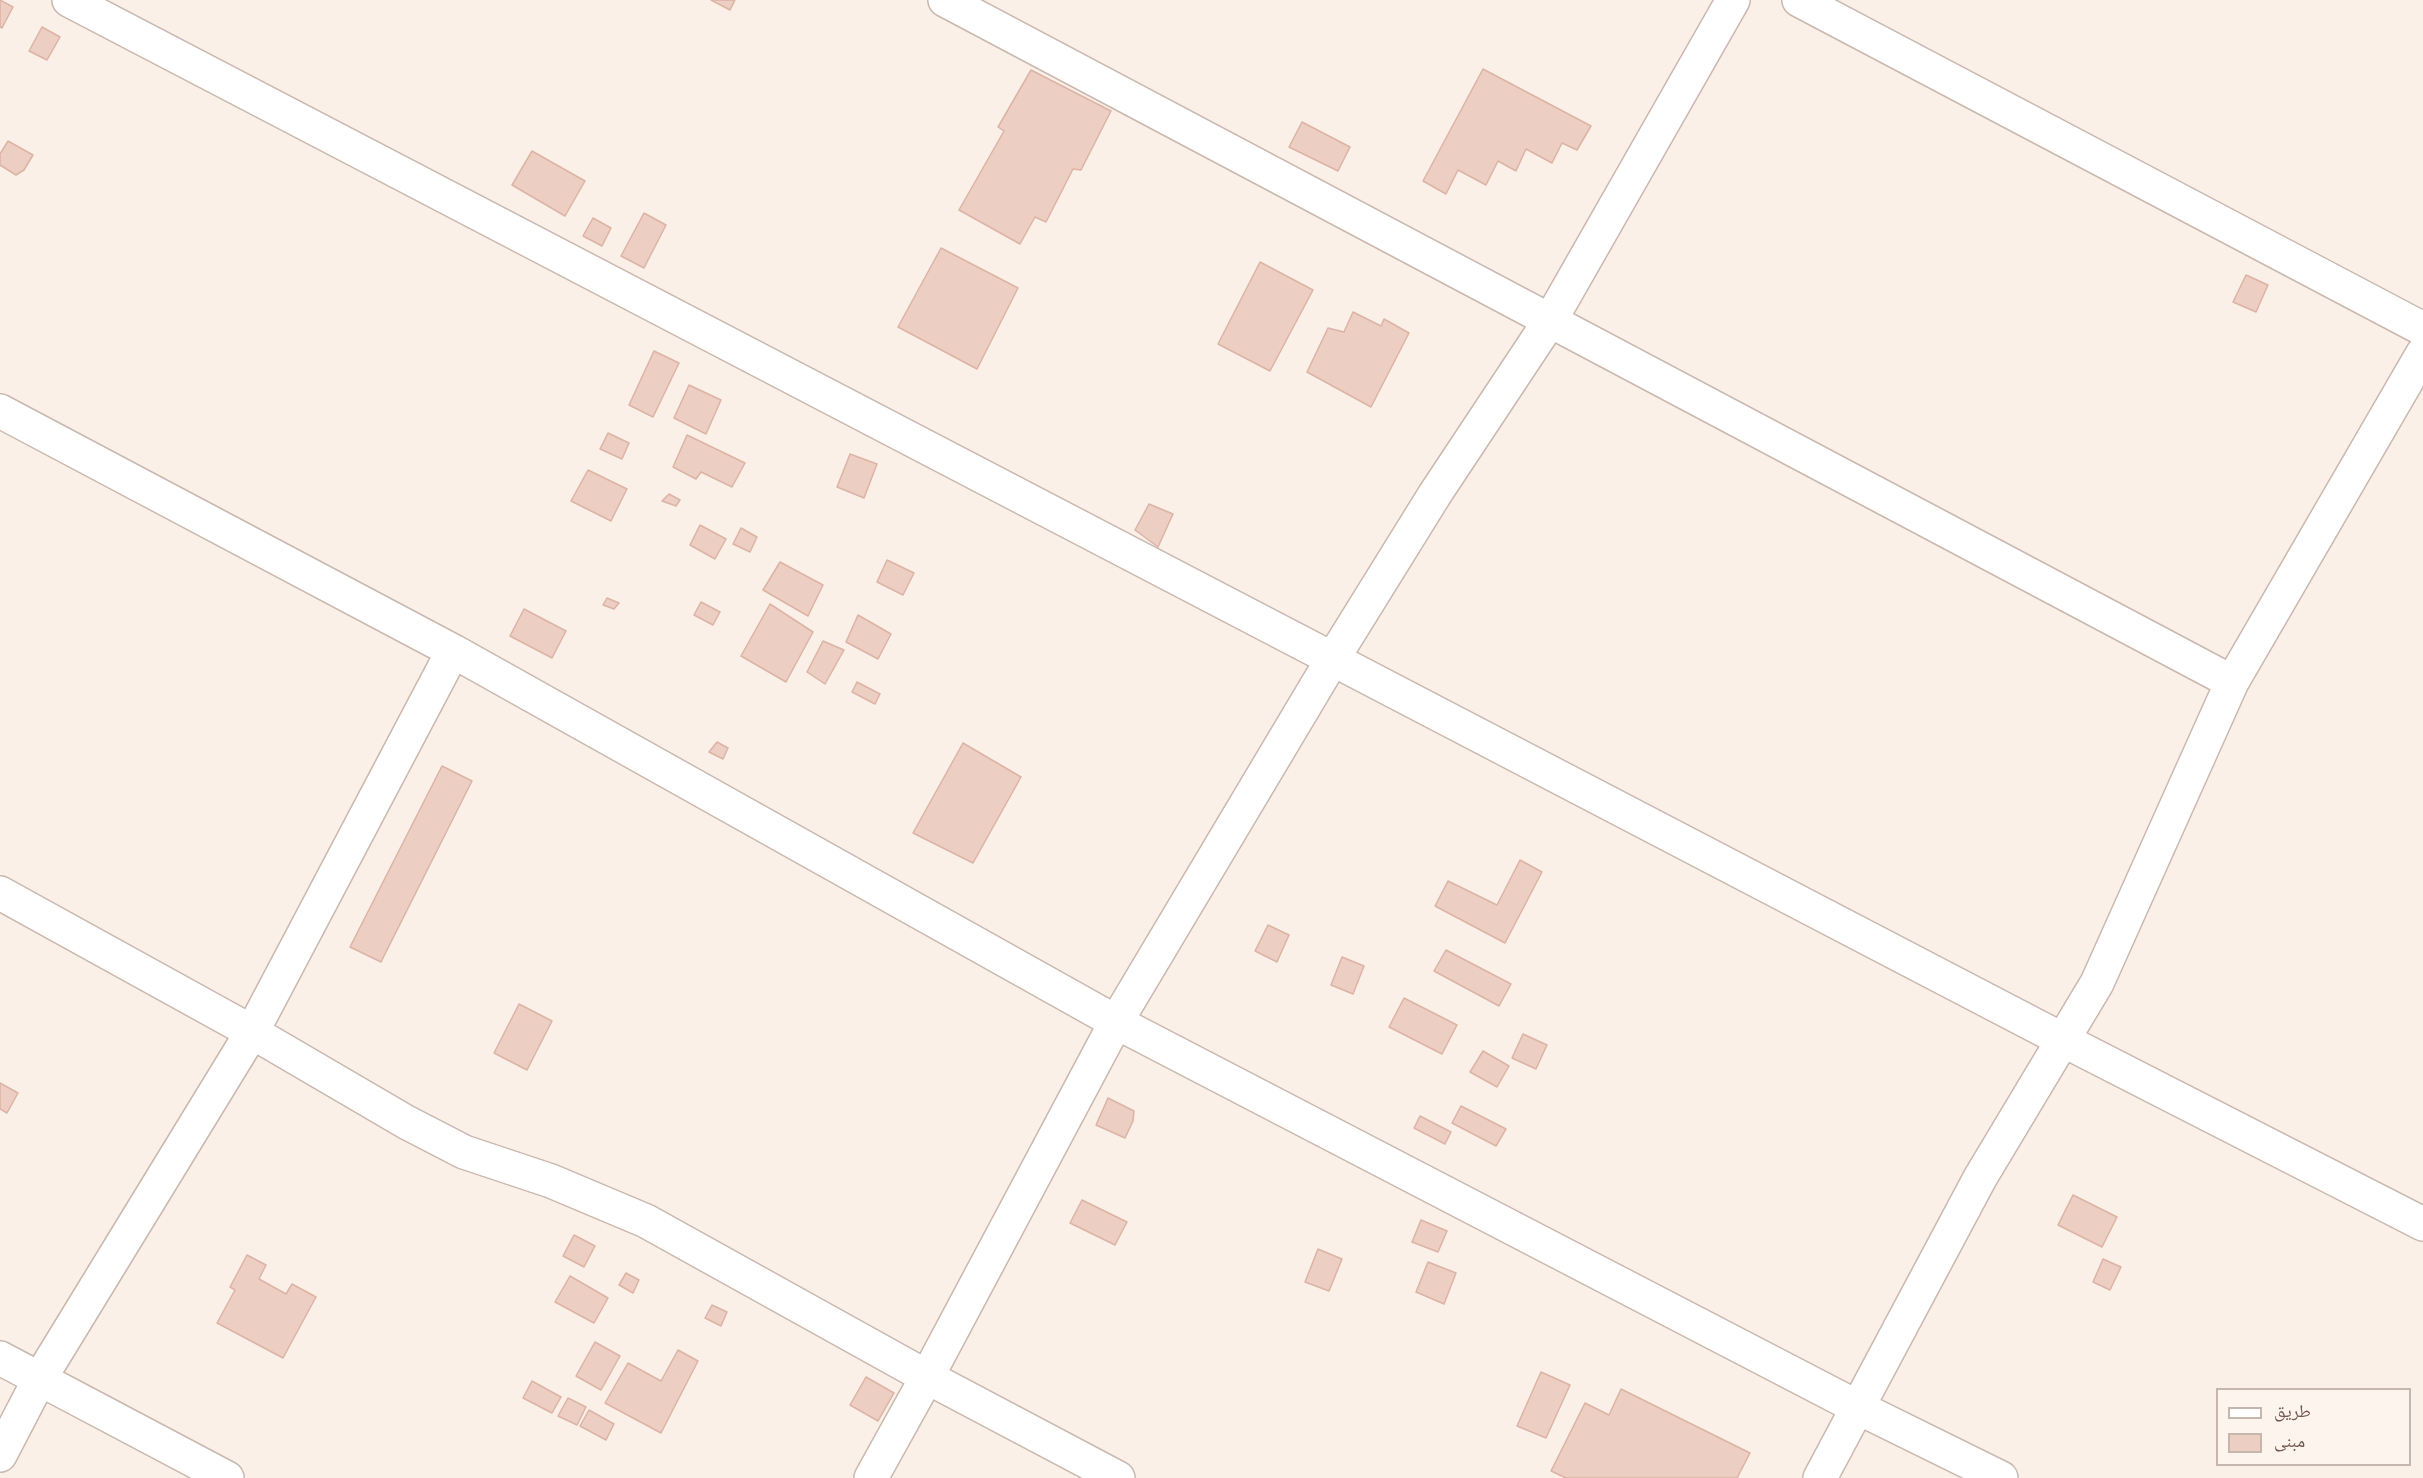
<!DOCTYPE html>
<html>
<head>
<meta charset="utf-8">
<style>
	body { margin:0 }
	#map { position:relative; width:2423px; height:1478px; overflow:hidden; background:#faf0e7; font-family:Lato,"Noto Naskh Arabic",sans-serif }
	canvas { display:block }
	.legend { position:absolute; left:2216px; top:1388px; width:195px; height:78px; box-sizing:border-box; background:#fdf5ed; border:2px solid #c5b6ae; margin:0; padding:8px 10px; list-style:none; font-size:18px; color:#70574f }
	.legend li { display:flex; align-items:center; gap:12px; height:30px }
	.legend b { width:30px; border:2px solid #c5b6ae }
</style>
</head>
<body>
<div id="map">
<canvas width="2423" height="1478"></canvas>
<ul class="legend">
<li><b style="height:8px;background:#fff"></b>طريق</li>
<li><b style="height:16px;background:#eccec2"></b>مبنى</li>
</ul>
</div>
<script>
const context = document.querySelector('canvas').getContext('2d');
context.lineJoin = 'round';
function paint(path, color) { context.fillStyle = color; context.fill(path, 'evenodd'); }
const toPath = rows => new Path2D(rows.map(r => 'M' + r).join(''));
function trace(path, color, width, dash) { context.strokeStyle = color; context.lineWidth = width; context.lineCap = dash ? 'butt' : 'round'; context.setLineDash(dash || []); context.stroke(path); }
const building = toPath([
	[0,0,13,7,2,28,0,27,0,0],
	[711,0,735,0,730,10,711,0],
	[42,27,60,37,47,60,29,51,42,27],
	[1483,69,1591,126,1577,150,1562,143,1552,163,1526,149,1516,171,1498,161,1486,185,1458,170,1446,194,1423,181,1483,69],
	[1031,70,1111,111,1081,170,1073,169,1046,222,1035,217,1020,244,959,210,1004,131,998,127,1031,70],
	[1302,122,1350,147,1338,171,1289,147,1302,122],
	[8,141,33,155,24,170,16,175,0,165,0,154,8,141],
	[532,151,585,181,565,216,512,185,532,151],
	[644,213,666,225,644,268,621,256,644,213],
	[593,218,611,228,602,246,583,236,593,218],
	[941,248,1018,288,977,369,898,327,941,248],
	[1260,262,1313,290,1270,371,1218,344,1260,262],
	[2246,275,2268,285,2256,312,2233,302,2246,275],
	[1353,312,1381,326,1384,319,1409,333,1371,407,1307,372,1328,328,1344,332,1353,312],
	[654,351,679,363,653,417,629,405,654,351],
	[689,385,721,400,706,434,674,418,689,385],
	[608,433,629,443,622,459,600,449,608,433],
	[687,435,745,463,732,487,701,472,696,479,673,467,687,435],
	[850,454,877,464,864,498,837,487,850,454],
	[588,470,627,489,611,521,571,501,588,470],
	[669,494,680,500,676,506,662,501,669,494],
	[1149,504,1173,514,1158,547,1135,530,1149,504],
	[700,525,726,539,715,559,690,545,700,525],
	[741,528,757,537,750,552,733,544,741,528],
	[887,560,914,573,903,595,877,582,887,560],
	[780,562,823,585,808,616,763,590,780,562],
	[607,598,619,603,614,609,603,605,607,598],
	[701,602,720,612,713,625,694,615,701,602],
	[770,604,813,632,786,682,741,656,770,604],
	[524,609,566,631,552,658,510,636,524,609],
	[858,615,891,634,878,659,846,642,858,615],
	[823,641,844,650,825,684,807,672,823,641],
	[857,682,880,694,875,704,852,692,857,682],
	[717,742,728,748,723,759,709,752,717,742],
	[963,743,1021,777,973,863,913,833,963,743],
	[442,766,472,781,381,962,350,947,442,766],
	[1520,860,1542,872,1505,943,1435,906,1448,881,1497,905,1520,860],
	[1268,925,1289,935,1277,962,1255,951,1268,925],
	[1446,950,1511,984,1499,1006,1434,971,1446,950],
	[1342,957,1364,966,1353,994,1331,985,1342,957],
	[1404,998,1457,1025,1442,1054,1389,1027,1404,998],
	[519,1004,552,1021,527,1070,494,1053,519,1004],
	[1523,1034,1547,1045,1536,1069,1512,1058,1523,1034],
	[1483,1051,1509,1066,1497,1087,1470,1072,1483,1051],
	[0,1083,18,1093,7,1113,0,1109,0,1083],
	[1108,1098,1134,1111,1133,1121,1125,1138,1096,1125,1108,1098],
	[1461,1106,1506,1129,1496,1146,1452,1123,1461,1106],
	[1420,1116,1451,1132,1445,1144,1414,1128,1420,1116],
	[2073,1195,2117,1217,2102,1247,2058,1225,2073,1195],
	[1082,1200,1127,1222,1115,1245,1070,1223,1082,1200],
	[1421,1220,1447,1231,1438,1252,1412,1242,1421,1220],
	[574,1235,595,1246,584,1267,563,1256,574,1235],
	[1318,1249,1342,1259,1329,1291,1305,1282,1318,1249],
	[247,1255,266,1265,259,1279,286,1294,292,1284,316,1297,283,1358,217,1323,235,1290,230,1287,247,1255],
	[2103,1259,2121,1267,2110,1290,2093,1282,2103,1259],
	[1428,1262,1456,1273,1444,1304,1416,1292,1428,1262],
	[626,1273,639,1280,633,1293,619,1285,626,1273],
	[570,1276,608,1298,594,1323,555,1302,570,1276],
	[712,1305,727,1312,721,1326,705,1318,712,1305],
	[595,1342,620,1356,601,1390,576,1376,595,1342],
	[678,1350,698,1361,661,1433,605,1403,628,1363,661,1381,678,1350],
	[1541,1372,1570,1385,1546,1438,1517,1426,1541,1372],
	[866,1377,894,1393,878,1421,850,1405,866,1377],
	[532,1381,561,1397,552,1413,523,1398,532,1381],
	[1621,1389,1750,1453,1737,1478,1566,1478,1551,1471,1585,1403,1609,1415,1621,1389],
	[568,1398,586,1407,577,1425,558,1416,568,1398],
	[589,1410,614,1424,606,1440,580,1426,589,1410]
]);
paint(building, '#eccec2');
trace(building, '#dcb3a4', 1.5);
const minor = toPath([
	[69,0,2063,1040,2423,1224],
	[945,0,2232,682],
	[1799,0,2423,329],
	[0,411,453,651,1116,1022,1857,1407,2001,1478],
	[0,893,252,1032,406,1122,464,1152,551,1181,646,1221,927,1377,1118,1478],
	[0,1358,227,1478],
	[0,1455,39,1380,252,1032,453,651],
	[871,1478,927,1377,1116,1022,1332,660,1435,494,1551,319,1733,0],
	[1820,1478,1980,1178,2097,983,2232,682,2423,353]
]);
trace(minor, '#cab8af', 36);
trace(minor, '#fff', 33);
</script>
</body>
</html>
